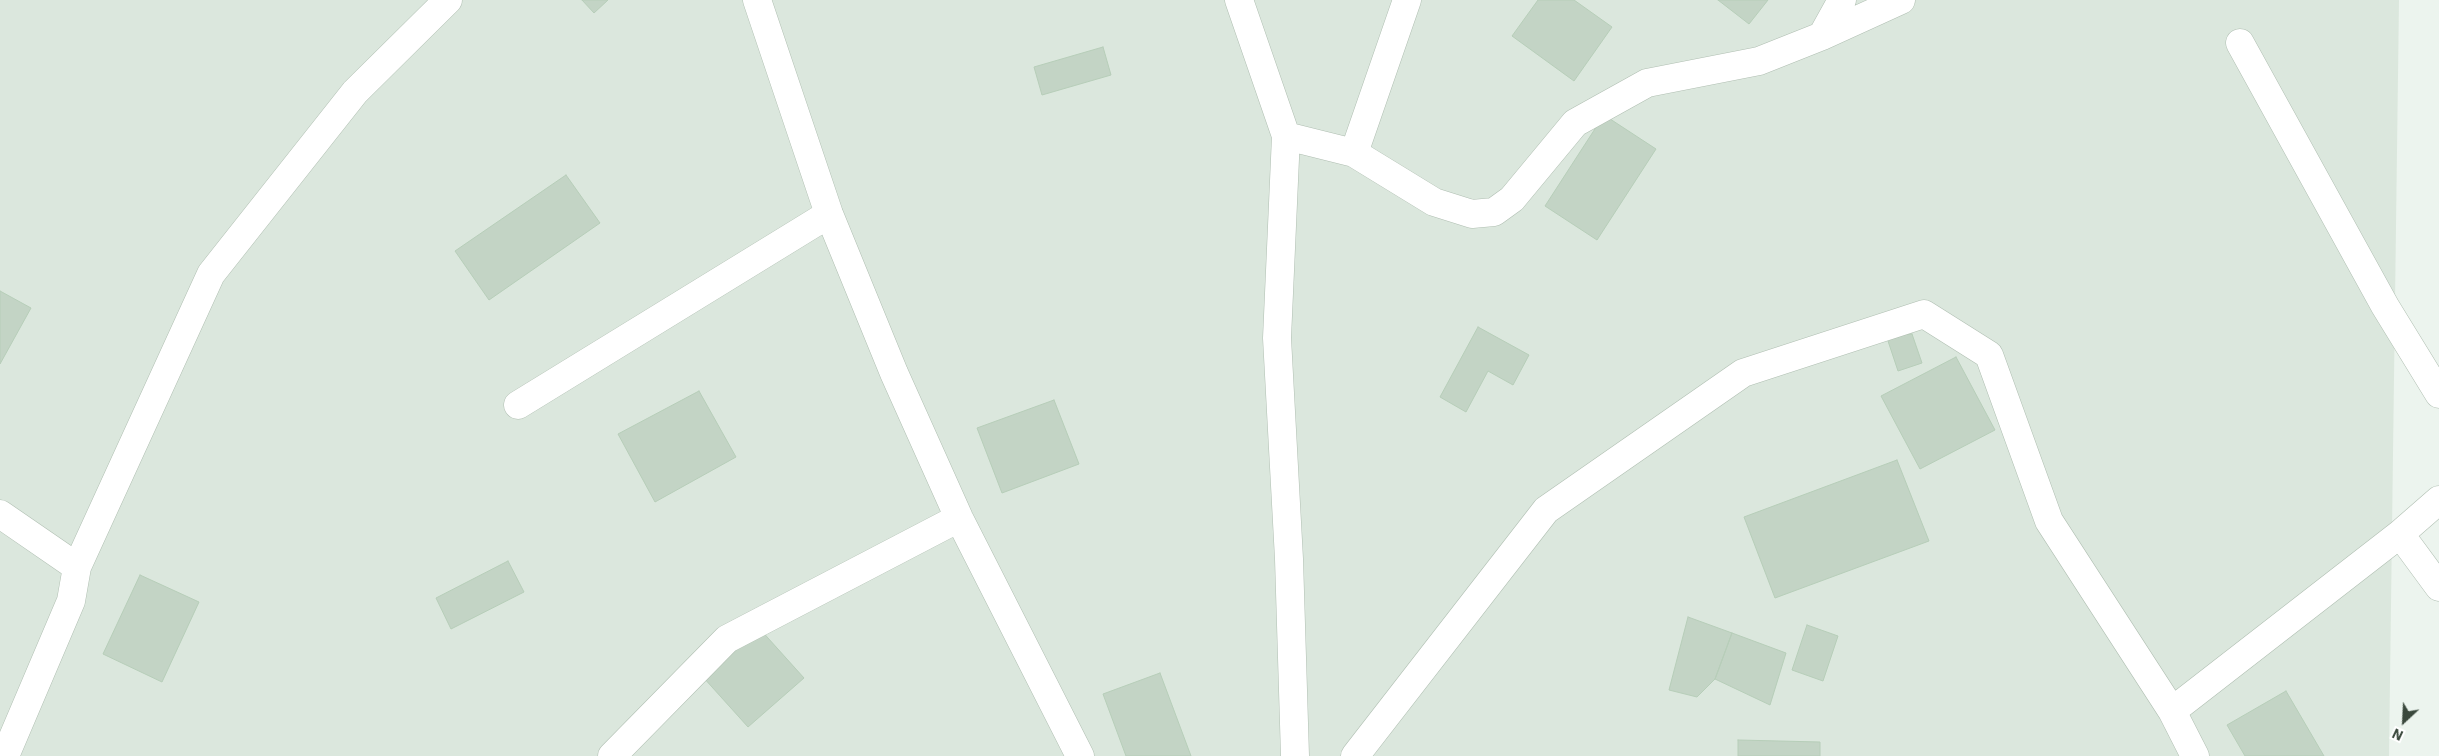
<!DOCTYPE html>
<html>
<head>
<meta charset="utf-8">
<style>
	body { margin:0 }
	#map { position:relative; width:2439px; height:756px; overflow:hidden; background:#ecf4ee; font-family:"IBM Plex Sans",sans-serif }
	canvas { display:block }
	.north { position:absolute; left:2379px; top:696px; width:50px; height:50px; -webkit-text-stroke:4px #fff; paint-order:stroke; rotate:205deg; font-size:14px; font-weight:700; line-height:20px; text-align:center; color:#3a483c }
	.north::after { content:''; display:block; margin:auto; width:18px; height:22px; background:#3a483c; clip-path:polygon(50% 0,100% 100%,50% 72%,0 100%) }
</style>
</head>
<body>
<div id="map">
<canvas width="2439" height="756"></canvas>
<div class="north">N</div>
</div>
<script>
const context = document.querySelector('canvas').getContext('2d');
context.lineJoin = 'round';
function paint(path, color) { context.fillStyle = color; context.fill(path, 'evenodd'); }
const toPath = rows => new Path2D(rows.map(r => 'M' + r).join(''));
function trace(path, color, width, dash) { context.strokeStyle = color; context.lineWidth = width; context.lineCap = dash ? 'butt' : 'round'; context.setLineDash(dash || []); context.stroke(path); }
paint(toPath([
	[0,0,2399,0,2389,756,0,756]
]), '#dbe7dd');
const building = toPath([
	[582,0,608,0,594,13,582,0],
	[1538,0,1574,0,1612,27,1574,81,1512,36,1538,0],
	[1718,0,1768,0,1749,24,1718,0],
	[1103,47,1111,75,1042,95,1034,67,1103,47],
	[1604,115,1656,149,1597,240,1545,206,1604,115],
	[566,175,600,223,489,300,455,251,566,175],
	[0,291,31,308,0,364,0,291],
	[1478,327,1529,355,1513,385,1488,371,1466,412,1440,397,1478,327],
	[1912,334,1922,363,1898,371,1886,335,1912,334],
	[1956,357,1995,430,1920,469,1881,396,1956,357],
	[699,391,736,457,655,502,618,434,699,391],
	[1054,400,1079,464,1002,493,977,428,1054,400],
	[1897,460,1929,541,1775,598,1744,517,1897,460],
	[508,561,524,592,451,629,436,598,508,561],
	[140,575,199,602,162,682,103,654,140,575],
	[1688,617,1732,633,1715,679,1697,697,1669,690,1688,617],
	[1807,625,1838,636,1823,681,1792,670,1807,625],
	[759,628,804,678,748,727,703,677,759,628],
	[1732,633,1786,653,1770,705,1715,679,1732,633],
	[1160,673,1191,756,1126,756,1103,694,1160,673],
	[2286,691,2324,756,2245,756,2227,725,2286,691],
	[1738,740,1820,742,1820,756,1738,756,1738,740]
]);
paint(building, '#c3d4c5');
trace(building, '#b7ceb9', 1);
const minor = toPath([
	[757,0,829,214,894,373,959,518,1080,756],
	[1239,0,1286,136],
	[1822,36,1842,0],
	[2240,43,2385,306,2439,394],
	[1354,153,1407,0],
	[518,405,829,214],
	[0,514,77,567],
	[2400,534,2439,587],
	[5,756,71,601,77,567,211,274,355,92,448,0],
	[612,756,727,639,959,518],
	[1295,756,1289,559,1277,338,1286,136,1354,153,1434,202,1472,214,1494,212,1512,199,1575,123,1647,83,1759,61,1822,36,1901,0],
	[1355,756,1546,510,1743,373,1924,314,1989,355,2049,521,2172,711],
	[2195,756,2172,711,2400,534,2439,500]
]);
trace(minor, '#b0bfb2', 29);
trace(minor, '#fff', 28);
</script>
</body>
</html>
